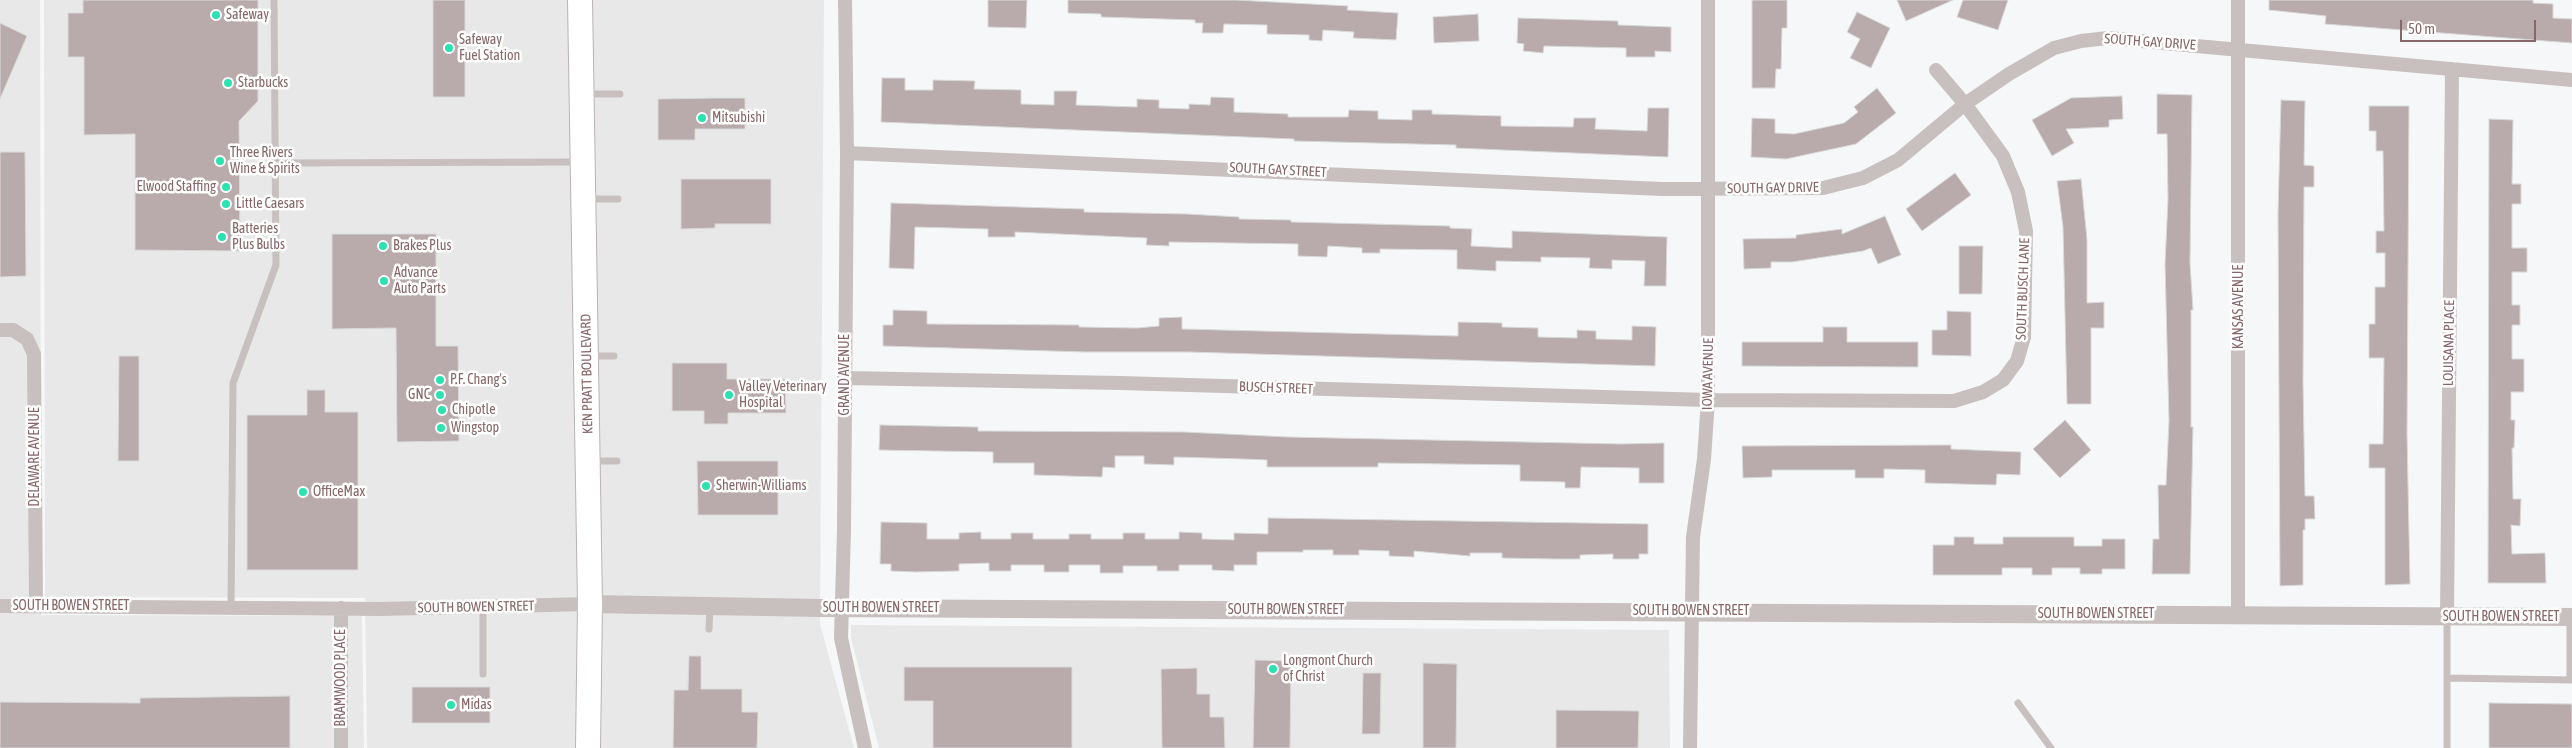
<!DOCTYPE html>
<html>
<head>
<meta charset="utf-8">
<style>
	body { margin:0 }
	#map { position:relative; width:2572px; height:748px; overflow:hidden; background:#f6f7f8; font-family:"Asap Condensed",sans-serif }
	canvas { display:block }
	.scale { position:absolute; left:2400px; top:20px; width:136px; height:22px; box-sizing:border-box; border:2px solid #876769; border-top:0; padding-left:6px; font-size:15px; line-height:18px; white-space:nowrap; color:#876769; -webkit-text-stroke:4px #fff; paint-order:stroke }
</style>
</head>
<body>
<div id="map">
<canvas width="2572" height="748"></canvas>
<div class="scale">50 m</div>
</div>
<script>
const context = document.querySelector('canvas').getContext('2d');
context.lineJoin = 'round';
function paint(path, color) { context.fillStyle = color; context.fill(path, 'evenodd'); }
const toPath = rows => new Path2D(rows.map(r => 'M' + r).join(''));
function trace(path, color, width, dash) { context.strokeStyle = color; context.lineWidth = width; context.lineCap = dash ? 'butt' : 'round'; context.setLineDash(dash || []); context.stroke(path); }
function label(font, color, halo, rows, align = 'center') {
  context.font = font + ' "Asap Condensed",sans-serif'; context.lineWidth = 5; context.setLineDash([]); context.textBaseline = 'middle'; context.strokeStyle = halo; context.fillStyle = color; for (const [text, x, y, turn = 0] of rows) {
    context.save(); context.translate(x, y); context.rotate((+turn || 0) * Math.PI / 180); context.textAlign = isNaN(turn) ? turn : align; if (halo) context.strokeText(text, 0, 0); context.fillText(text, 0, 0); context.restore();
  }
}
paint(toPath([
	[0,0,40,0,41,615,362,616,364,748,0,748],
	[44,0,824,0,820,624,854,748,367,748,365,598,45,597],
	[851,625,1669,630,1670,748,879,748,851,638]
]), '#e9e8e9');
const building = toPath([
	[83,0,258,0,258,101,239,121,240,251,135,250,135,134,84,135,84,57,68,57,68,13,83,13,83,0],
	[433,0,465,0,465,97,433,97,433,0],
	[988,0,1027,0,1026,28,988,27,988,0],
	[1068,0,1236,0,1348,6,1347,10,1398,13,1396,40,1353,38,1354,32,1323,30,1322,41,1309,40,1309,35,1267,34,1267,25,1224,24,1223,33,1202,33,1203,23,1195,23,1195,20,1101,17,1101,14,1068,13,1068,0],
	[1752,0,1787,0,1787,28,1782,28,1781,69,1776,69,1775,88,1752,88,1752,0],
	[1897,0,1953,0,1906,21,1897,0],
	[1963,0,2008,0,1998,30,1957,17,1963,0],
	[2269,0,2533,0,2533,3,2553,4,2553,18,2572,19,2572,43,2325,24,2326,16,2269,10,2269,0],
	[1857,12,1890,28,1871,68,1850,58,1860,39,1847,32,1857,12],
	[1478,14,1479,41,1434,43,1433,17,1478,14],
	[1518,18,1618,21,1618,25,1671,27,1671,52,1655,51,1655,57,1626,57,1626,48,1544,46,1543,53,1523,51,1524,44,1517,43,1518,18],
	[0,23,27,36,0,99,0,23],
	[882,78,905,78,905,90,933,90,933,80,975,81,974,89,1021,90,1021,104,1054,105,1054,91,1077,91,1076,105,1137,107,1137,99,1159,100,1159,108,1189,109,1189,104,1210,105,1211,97,1234,98,1234,112,1288,114,1288,117,1348,117,1349,110,1378,111,1378,119,1412,120,1412,110,1432,110,1432,114,1501,116,1501,126,1573,127,1574,118,1596,118,1595,129,1647,131,1648,108,1669,108,1668,157,1456,148,1456,145,1294,141,1294,139,881,122,882,78],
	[1877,88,1896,113,1856,144,1786,159,1751,157,1752,118,1775,119,1775,133,1794,134,1844,123,1858,112,1854,107,1877,88],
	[2157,94,2192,95,2190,263,2193,310,2191,310,2191,427,2193,427,2190,574,2152,574,2153,539,2159,539,2158,485,2166,485,2169,421,2165,264,2168,199,2167,134,2157,134,2157,94],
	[2122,96,2123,119,2109,120,2109,127,2066,129,2074,143,2052,156,2032,120,2071,98,2122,96],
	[717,98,745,98,745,129,695,129,695,140,658,140,658,99,717,98],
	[2281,100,2305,101,2304,165,2314,166,2314,187,2304,187,2303,383,2305,496,2314,496,2315,519,2305,519,2305,530,2303,530,2303,585,2280,586,2278,213,2281,100],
	[2369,106,2409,106,2407,433,2410,584,2385,585,2385,468,2369,468,2369,444,2383,444,2384,358,2369,358,2369,324,2375,324,2375,287,2385,287,2385,253,2376,253,2376,231,2384,231,2383,151,2376,151,2376,131,2369,131,2369,106],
	[2489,119,2513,120,2512,184,2521,184,2521,204,2512,204,2512,248,2527,248,2527,272,2512,272,2512,305,2520,305,2520,325,2512,325,2512,359,2524,359,2524,392,2511,392,2511,420,2515,420,2514,448,2512,448,2513,499,2521,499,2520,526,2511,525,2512,554,2545,553,2546,583,2488,583,2489,119],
	[0,152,25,152,26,276,0,277,0,152],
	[1955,173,1971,195,1922,231,1906,209,1955,173],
	[681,179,771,179,771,224,715,224,715,228,681,229,681,179],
	[2081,179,2087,239,2087,303,2104,302,2104,328,2091,328,2091,404,2067,404,2063,227,2057,181,2081,179],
	[891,203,1084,209,1084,212,1187,214,1239,217,1239,219,1291,220,1291,222,1450,226,1450,228,1472,229,1471,246,1512,248,1512,231,1667,237,1666,286,1644,286,1645,261,1612,260,1612,269,1589,268,1590,258,1541,257,1541,262,1496,261,1496,271,1457,269,1457,250,1380,249,1380,253,1362,253,1362,248,1328,246,1327,257,1298,256,1298,244,1169,242,1169,246,1146,245,1147,238,1015,232,1015,237,988,237,988,229,915,227,914,269,889,268,891,203],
	[1885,216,1901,255,1878,264,1871,248,1863,251,1792,262,1771,262,1771,268,1744,269,1743,239,1796,238,1796,235,1842,229,1842,234,1885,216],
	[332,234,436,234,436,346,458,346,459,441,397,442,396,328,332,329,332,234],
	[1959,246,1983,246,1982,294,1959,294,1959,246],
	[893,310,927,311,927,324,1079,325,1079,327,1137,328,1159,326,1159,318,1182,317,1182,329,1458,336,1458,322,1502,323,1502,327,1538,328,1538,337,1577,338,1577,330,1596,331,1596,339,1632,340,1632,326,1656,327,1655,366,1189,352,1085,352,883,346,883,325,893,325,893,310],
	[1947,311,1971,312,1971,356,1932,355,1932,330,1947,330,1947,311],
	[1823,327,1847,327,1847,342,1918,342,1918,367,1742,366,1742,342,1823,342,1823,327],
	[119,356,139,356,139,461,118,461,119,356],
	[672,363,727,363,727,379,785,379,786,413,728,413,728,424,704,424,704,411,672,411,672,363],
	[307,390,325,390,325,412,358,412,358,570,247,570,247,415,307,415,307,390],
	[2065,420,2091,450,2060,478,2033,449,2065,420],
	[880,425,978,427,978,431,1184,432,1288,437,1621,444,1664,443,1664,483,1639,483,1639,468,1581,467,1580,488,1565,488,1565,482,1520,481,1520,465,1378,463,1378,467,1267,467,1267,460,1243,459,1174,457,1174,465,1144,464,1144,456,1115,456,1115,468,1103,467,1102,477,1034,475,1034,463,993,463,993,452,879,450,880,425],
	[1951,445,1951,449,2021,452,2020,475,1997,474,1996,485,1925,483,1925,470,1884,469,1884,478,1855,478,1855,470,1772,470,1772,477,1743,478,1742,446,1951,445],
	[697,461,778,461,778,515,698,515,697,461],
	[1268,518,1648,524,1648,554,1639,554,1639,559,1613,559,1613,554,1580,555,1580,559,1556,559,1502,558,1502,553,1470,553,1470,556,1414,551,1414,557,1389,556,1389,551,1359,550,1359,555,1333,555,1333,550,1303,550,1303,552,1257,552,1257,565,1234,565,1234,571,1212,570,1212,565,1179,565,1179,571,1157,571,1157,566,1123,566,1123,573,1100,573,1100,565,1069,565,1069,572,1044,572,1044,565,1011,565,1011,571,989,571,989,563,959,564,959,571,915,572,891,571,891,564,880,564,881,522,927,523,927,539,959,539,959,533,981,532,981,539,1011,539,1011,533,1033,533,1033,539,1069,539,1069,534,1091,534,1091,539,1123,539,1123,533,1145,533,1145,539,1179,539,1179,532,1202,533,1202,539,1234,540,1234,533,1268,534,1268,518],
	[1954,537,1974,537,1974,544,2003,544,2003,537,2074,537,2074,546,2102,546,2102,539,2125,539,2125,569,2102,569,2102,574,2080,574,2080,568,2052,568,2052,575,2032,575,2032,568,2002,568,2002,575,1933,575,1933,545,1954,545,1954,537],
	[689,656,701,656,701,689,742,689,742,712,758,712,757,748,673,748,674,690,688,690,689,656],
	[1255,660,1291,661,1290,748,1253,748,1255,660],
	[1423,663,1457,664,1456,748,1423,748,1423,663],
	[904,667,1072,667,1072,748,933,748,933,701,904,701,904,667],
	[1197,668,1197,694,1210,694,1210,717,1224,717,1225,748,1162,748,1161,669,1197,668],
	[1363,673,1381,673,1380,734,1362,734,1363,673],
	[412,687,490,687,490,723,412,723,412,687],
	[290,696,290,748,0,748,0,702,140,703,140,698,290,696],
	[2489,703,2572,704,2572,748,2489,748,2489,703],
	[1556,710,1639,711,1638,748,1556,748,1556,710]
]);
paint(building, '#b9aaab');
trace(building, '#d8d9da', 1);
const trunk = toPath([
	[580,0,590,604,588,748]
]);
trace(trunk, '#bbb2b3', 26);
trace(toPath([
	[586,94,620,94],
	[275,163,580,162],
	[587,199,618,199],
	[589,356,614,356],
	[591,461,617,461],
	[231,608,233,383,276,265,274,0],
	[2570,618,2570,680],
	[709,629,710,606],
	[483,674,483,607],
	[2447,678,2572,680],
	[2018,703,2051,748],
	[2447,748,2447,617]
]), '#c8bfbf', 7);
trace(toPath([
	[845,0,847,153,844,530,841,638,865,748],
	[2238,0,2238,614],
	[847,153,1662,189,1823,188,1863,178,1898,160,1965,104,2009,74,2054,48,2081,41,2108,38,2572,80],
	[0,330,13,330,27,339,34,354,36,606],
	[844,378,1120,383,1708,400,1954,401,1983,392,2003,380,2017,361,2024,337,2026,231,2018,192,2003,156,1965,104,1936,70],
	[0,606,381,609,590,604],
	[2447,617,2452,69],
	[341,748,341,608],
	[1690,748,1693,537,1704,459,1708,400,1708,0]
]), '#c8bfbf', 14);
trace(toPath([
	[590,604,822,608,2572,617]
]), '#c8bfbf', 18);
trace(trunk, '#fff', 24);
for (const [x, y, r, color] of [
	[216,15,5,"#2be3b0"],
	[449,48,5,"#2be3b0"],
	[228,83,5,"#2be3b0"],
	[702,118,5,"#2be3b0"],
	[220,161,5,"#2be3b0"],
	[226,187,5,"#2be3b0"],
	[226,204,5,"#2be3b0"],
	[222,237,5,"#2be3b0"],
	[383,246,5,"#2be3b0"],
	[384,281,5,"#2be3b0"],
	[440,380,5,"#2be3b0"],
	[440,395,5,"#2be3b0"],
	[729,395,5,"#2be3b0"],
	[442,410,5,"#2be3b0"],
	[441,428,5,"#2be3b0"],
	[706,486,5,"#2be3b0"],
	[303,492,5,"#2be3b0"],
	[1273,669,5,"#2be3b0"],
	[451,705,5,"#2be3b0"]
]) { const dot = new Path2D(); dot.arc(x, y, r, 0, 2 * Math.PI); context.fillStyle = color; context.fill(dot); trace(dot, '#fff', 2); }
label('14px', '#876769', '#fff', [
	["Safeway",226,15],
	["Safeway",459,40],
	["Fuel Station",459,56],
	["Starbucks",238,83],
	["Mitsubishi",712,118],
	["Three Rivers",230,153],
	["Wine & Spirits",230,169],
	["Elwood Staffing",216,187,"right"],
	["Little Caesars",236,204],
	["Batteries",232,229],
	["Plus Bulbs",232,245],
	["Brakes Plus",393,246],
	["Advance",394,273],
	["Auto Parts",394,289],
	["P.F. Chang's",450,380],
	["Valley Veterinary",739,387],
	["Hospital",739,403],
	["GNC",430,395,"right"],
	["Chipotle",452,410],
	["Wingstop",451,428],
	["Sherwin-Williams",716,486],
	["OfficeMax",313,492],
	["Longmont Church",1283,661],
	["of Christ",1283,677],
	["Midas",461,705]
], 'left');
label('14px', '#876769', '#fff', [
	["SOUTH GAY DRIVE",2150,42,4],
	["SOUTH GAY STREET",1278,170,3],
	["SOUTH GAY DRIVE",1773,188,-1],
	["SOUTH BUSCH LANE",2023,289,-88],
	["KANSAS AVENUE",2239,307,-90],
	["LOUISANA PLACE",2449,343,-89],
	["KEN PRATT BOULEVARD",587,374,-91],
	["IOWA AVENUE",1708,374,-89],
	["GRAND AVENUE",845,375,-90],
	["BUSCH STREET",1276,388,2],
	["DELAWARE AVENUE",35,457,-90],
	["SOUTH BOWEN STREET",71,606],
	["SOUTH BOWEN STREET",476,607,-1],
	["SOUTH BOWEN STREET",881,608],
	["SOUTH BOWEN STREET",1286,610],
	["SOUTH BOWEN STREET",1691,611],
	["SOUTH BOWEN STREET",2096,614],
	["SOUTH BOWEN STREET",2501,617],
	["BRAMWOOD PLACE",341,678,-90]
]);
</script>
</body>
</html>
